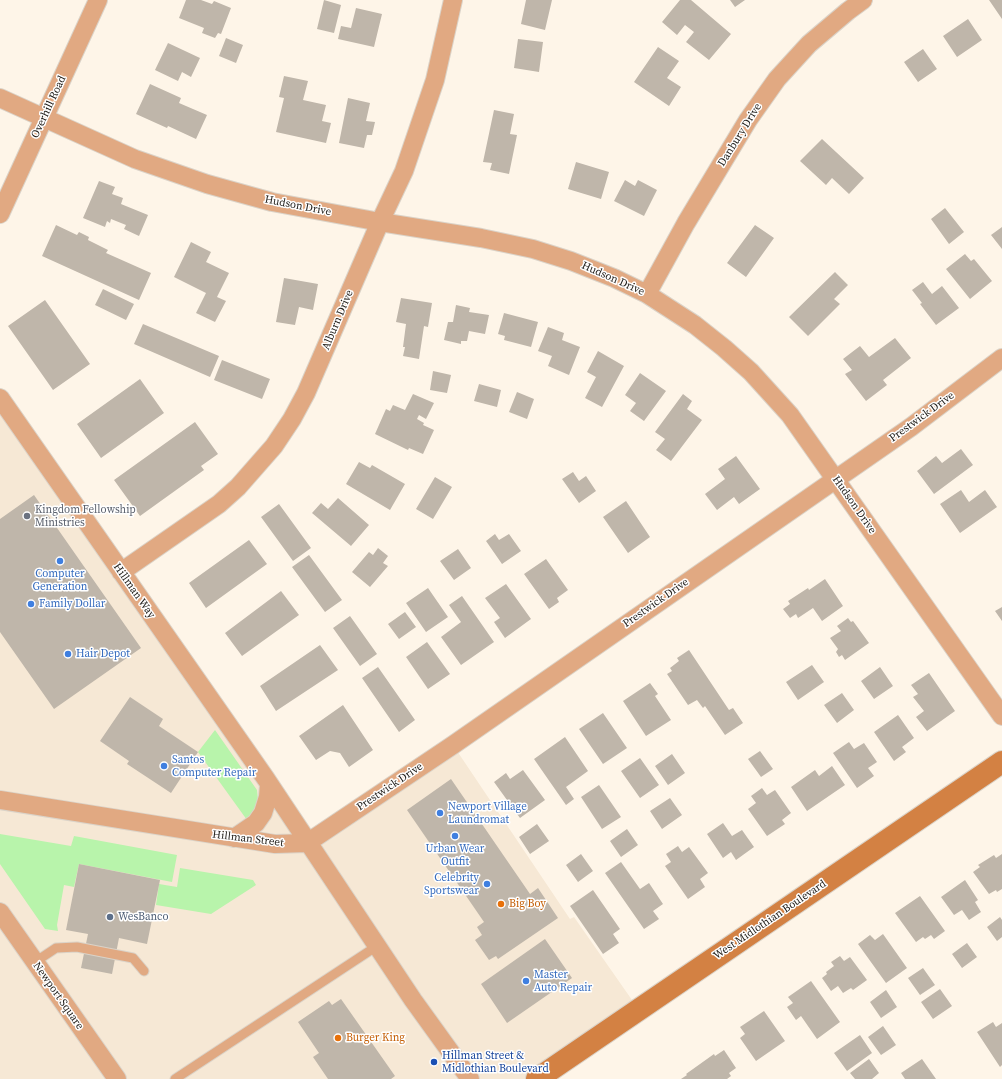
<!DOCTYPE html>
<html>
<head>
<meta charset="utf-8">
<style>
	body { margin:0 }
	canvas { display:block; background:#fef5e8 }
</style>
</head>
<body>
<canvas width="1002" height="1079"></canvas>
<script>
const context = document.querySelector('canvas').getContext('2d');
context.lineJoin = 'round';
function paint(path, color) { context.fillStyle = color; context.fill(path, 'evenodd'); }
const toPath = rows => new Path2D(rows.map(r => 'M' + r).join(''));
function trace(path, color, width, dash) { context.strokeStyle = color; context.lineWidth = width; context.lineCap = dash ? 'butt' : 'round'; context.setLineDash(dash || []); context.stroke(path); }
function label(font, color, halo, rows, align = 'center') {
  context.font = font + ' "Source Serif 4",serif'; context.lineWidth = 3; context.setLineDash([]); context.textBaseline = 'middle'; context.strokeStyle = halo; context.fillStyle = color; for (const [text, x, y, turn = 0] of rows) {
    context.save(); context.translate(x, y); context.rotate((+turn || 0) * Math.PI / 180); context.textAlign = isNaN(turn) ? turn : align; if (halo) context.strokeText(text, 0, 0); context.fillText(text, 0, 0); context.restore();
  }
}
paint(toPath([
	[0,398,307,842,453,745,570,919,574,917,639,1010,537,1079,0,1079]
]), '#f6e8d5');
paint(toPath([
	[215,730,257,790,258,800,256,809,247,820,198,752],
	[0,834,71,846,74,836,177,855,172,882,79,864,74,887,64,885,57,925,58,931,45,929,0,864],
	[180,868,253,880,256,885,211,914,156,905,159,884,177,887]
]), '#b8f4ab');
paint(toPath([
	[186,0,201,0,212,4,214,1,231,8,221,34,218,33,215,38,202,33,204,28,179,18],
	[324,0,341,5,334,33,317,29],
	[526,0,552,0,545,30,521,24],
	[680,0,691,0,731,34,709,60,686,42,694,32,685,25,677,35,662,22],
	[730,0,745,0,735,7],
	[989,0,1002,0,1002,19],
	[356,8,382,14,374,47,338,39,341,26,351,28],
	[968,19,982,40,957,57,943,36],
	[226,38,243,45,236,63,219,56],
	[518,39,543,42,539,72,514,68],
	[168,43,200,58,191,77,182,72,178,81,155,70],
	[658,47,679,61,667,78,681,87,669,106,634,82],
	[923,49,937,69,918,82,904,62],
	[284,76,308,81,303,100,326,105,322,121,331,123,326,143,276,132,284,98,279,97],
	[150,84,181,98,179,103,207,115,196,139,168,126,167,128,136,114],
	[348,98,370,103,366,121,375,122,372,135,367,135,364,148,339,143],
	[494,110,514,114,510,134,517,135,509,174,490,170,492,163,483,162],
	[822,139,864,178,849,194,832,178,826,185,800,161],
	[576,162,609,172,601,199,568,189],
	[625,180,635,186,638,180,657,190,644,216,614,201],
	[99,181,115,187,112,194,123,198,121,204,148,215,139,236,124,229,126,225,111,219,110,223,107,221,105,227,83,218],
	[945,208,964,232,949,244,931,219],
	[56,225,77,235,79,232,89,237,88,240,108,250,106,253,151,273,139,300,42,256],
	[755,225,774,238,746,277,727,263],
	[1002,227,1002,249,991,235],
	[191,242,211,252,206,262,229,273,217,297,226,301,215,322,196,313,206,293,174,277],
	[965,254,971,261,974,259,992,281,970,299,946,269],
	[835,272,848,285,834,299,840,304,808,336,789,317],
	[284,278,318,284,313,310,299,307,295,325,276,322],
	[923,282,932,294,942,286,959,308,936,325,920,304,922,303,912,290],
	[103,289,134,304,126,320,95,305],
	[401,298,432,303,428,327,424,326,419,359,403,356,405,347,403,347,406,324,396,322],
	[45,300,90,364,53,390,8,326],
	[456,305,470,308,469,312,489,315,485,334,469,331,467,341,461,341,461,344,444,340,448,322,453,322],
	[504,313,538,322,531,347,504,340,505,336,498,334],
	[143,324,219,356,210,377,134,344],
	[548,327,564,333,562,340,580,347,569,375,548,366,552,356,538,351],
	[895,338,911,358,883,380,887,385,866,401,845,374,852,370,843,359,860,346,869,357],
	[598,351,624,366,602,407,585,398,596,377,587,372],
	[222,360,270,379,262,399,214,380],
	[433,371,451,375,447,393,430,390],
	[640,373,666,391,644,421,630,411,636,403,625,395],
	[140,379,164,413,101,458,77,424],
	[479,384,501,390,497,407,474,401],
	[517,392,534,399,527,419,509,412],
	[413,394,434,403,426,419,419,415,417,419,424,423,423,425,434,430,423,454,409,448,408,450,375,434,386,409,390,411,393,405,405,410],
	[683,394,692,401,687,409,702,420,671,461,656,450,665,439,655,432],
	[195,422,218,454,201,466,204,470,140,516,114,480],
	[961,449,973,465,934,494,917,471,936,456,942,463],
	[736,456,760,489,739,504,734,497,717,510,705,494,725,479,718,469],
	[359,462,370,468,372,465,405,484,390,510,346,484],
	[573,472,579,481,586,476,596,491,579,503,562,479],
	[435,477,452,487,433,519,416,509],
	[961,490,969,502,985,490,997,507,960,533,940,504],
	[34,495,141,648,54,709,0,632,0,519],
	[338,498,369,525,351,546,312,513,321,503,328,509],
	[626,501,650,537,628,553,603,517],
	[279,504,311,548,293,561,261,517],
	[495,534,499,540,509,534,521,551,502,564,486,541],
	[249,540,267,564,206,608,189,583],
	[378,548,388,556,383,563,388,566,370,587,352,572,369,552,373,555],
	[458,549,471,568,454,580,440,561],
	[309,555,342,600,325,612,292,567],
	[546,559,568,590,557,598,559,602,549,609,524,574],
	[825,579,843,606,822,621,813,608,798,618,796,614,790,618,783,609,790,604,788,601,808,588,809,590],
	[506,584,531,619,505,638,494,622,500,618,485,598],
	[428,588,448,617,426,632,406,603],
	[281,591,299,615,242,656,225,633],
	[462,596,494,642,461,665,441,637,461,622,449,605],
	[1002,607,1002,621,995,611],
	[405,612,416,627,399,639,388,624],
	[350,616,377,654,360,666,333,628],
	[848,618,851,622,853,621,869,643,845,660,842,655,839,657,836,652,838,649,830,638,841,631,837,626],
	[427,642,450,674,428,689,406,657],
	[320,645,338,670,276,711,260,686],
	[689,650,729,710,733,708,743,723,725,735,705,706,703,708,697,700,688,705,667,674,672,671,670,668,679,661,677,658],
	[812,665,824,682,798,700,786,682],
	[378,667,415,720,399,732,362,678],
	[880,667,893,686,874,699,861,681],
	[929,673,955,711,927,731,916,717,924,711,913,697,918,694,911,685],
	[650,683,658,694,655,696,671,720,646,736,623,701],
	[842,693,854,710,837,723,824,705],
	[130,697,163,719,159,726,198,752,171,793,127,764,129,761,100,741],
	[343,705,373,750,349,767,340,753,330,751,316,760,299,736],
	[603,713,627,748,603,764,579,729],
	[898,715,914,738,902,747,906,752,894,761,874,732],
	[565,737,588,771,566,787,574,799,566,805,534,759],
	[849,742,854,749,864,743,877,762,868,768,874,776,857,788,833,753],
	[760,751,773,769,761,777,748,759],
	[672,754,685,773,668,785,655,766],
	[640,758,659,785,640,798,621,771],
	[832,766,845,785,807,811,791,787,815,770,819,776],
	[523,770,545,800,520,818,494,782,506,773,510,779],
	[451,779,530,894,538,888,558,918,498,959,496,956,489,960,475,940,482,935,477,927,484,922,407,810],
	[599,785,621,817,602,829,581,797],
	[762,788,767,795,775,790,791,813,782,820,785,824,767,836,748,809,756,803,751,796],
	[670,798,682,815,662,829,650,811],
	[723,823,732,836,742,830,754,847,736,860,731,852,723,858,707,834],
	[537,824,549,841,530,854,519,837],
	[627,829,638,845,621,857,610,841],
	[678,846,682,852,689,847,708,873,700,879,705,887,688,899,665,866,671,862,666,854],
	[581,854,593,871,578,882,566,865],
	[1002,854,1002,889,997,892,996,890,989,894,973,872,980,867,978,865,994,855,996,858],
	[621,862,640,889,649,883,663,904,653,911,659,919,644,929,605,873],
	[79,864,160,880,147,944,119,938,112,974,81,968,88,934,66,930],
	[965,880,978,900,975,902,981,912,969,920,962,910,954,915,941,897],
	[593,890,620,929,613,934,619,943,603,954,570,906],
	[920,896,945,931,934,939,931,935,925,939,923,937,916,942,895,913],
	[1000,917,1002,920,1002,937,997,941,987,927],
	[883,934,907,968,886,983,858,944,870,935,875,940],
	[545,939,572,978,507,1023,481,984],
	[967,943,977,957,962,968,952,954],
	[840,956,844,961,850,957,867,980,853,990,851,988,843,993,838,986,831,991,822,978,827,974,826,972,834,966,831,962],
	[923,968,935,985,920,995,908,978],
	[811,981,840,1022,817,1039,801,1016,796,1020,787,1007,793,1003,788,997],
	[940,989,952,1006,933,1019,921,1002],
	[886,990,897,1007,881,1018,870,1002],
	[341,999,395,1076,391,1079,328,1079,313,1057,319,1053,298,1022,329,1001,332,1005],
	[764,1011,785,1041,756,1061,740,1038,745,1034,740,1027],
	[993,1022,996,1027,1002,1023,1002,1065,1000,1067,977,1032],
	[883,1026,896,1045,881,1055,868,1037],
	[860,1035,872,1053,847,1071,834,1053],
	[724,1050,736,1068,729,1073,731,1076,727,1079,681,1079,687,1075,686,1074,714,1054,715,1056],
	[869,1059,879,1073,872,1079,855,1079,850,1073],
	[922,1059,936,1079,905,1079,901,1073]
]), '#bfb6aa');
const lane = toPath([
	[35,962,56,948,77,947,133,958,144,971],
	[175,1079,377,946]
]);
const street = toPath([
	[0,98,135,159,207,184,272,202,380,222,481,238,533,249,571,261,614,278,647,294,695,325,724,348,751,372,790,415,1002,716],
	[0,214,98,0],
	[647,294,686,223,748,120,777,79,809,44,848,11,863,0],
	[0,398,266,779,413,1000,470,1079],
	[121,572,219,504,238,487,274,446,292,419,306,393,380,222,404,171,435,80,453,0],
	[0,800,275,844,307,843],
	[234,838,256,823,263,813,268,797,269,785],
	[307,843,453,745,911,427,1002,358],
	[0,912,117,1079]
]);
const secondary = toPath([
	[537,1079,1002,762]
]);
trace(lane, '#dbd3c8', 11);
trace(street, '#dbd3c8', 20);
trace(secondary, '#dbd3c8', 24);
trace(lane, '#e1a982', 9);
trace(street, '#e1a982', 18);
trace(secondary, '#d38143', 22);
for (const [x, y, r, color] of [
	[27,516,4,"#6b7280"],
	[60,561,4,"#3f7fe0"],
	[31,604,4,"#3f7fe0"],
	[68,654,4,"#3f7fe0"],
	[164,766,4,"#3f7fe0"],
	[440,813,4,"#3f7fe0"],
	[455,836,4,"#3f7fe0"],
	[487,884,4,"#3f7fe0"],
	[501,904,4,"#e8710a"],
	[110,917,4,"#5c6f8a"],
	[526,981,4,"#3f7fe0"],
	[338,1038,4,"#e8710a"],
	[434,1062,4,"#1a4fb4"]
]) { const dot = new Path2D(); dot.arc(x, y, r, 0, 2 * Math.PI); context.fillStyle = color; context.fill(dot); trace(dot, '#fff', 1.5); }
label('11px', '#24211d', '#fff', [
	["Overhill Road",49,107,-65],
	["Danbury Drive",740,135,-58],
	["Hudson Drive",298,206,11],
	["Hudson Drive",613,279,24],
	["Alburn Drive",338,320,-67],
	["Prestwick Drive",922,417,-36],
	["Hudson Drive",854,505,55],
	["Hillman Way",134,591,55],
	["Prestwick Drive",656,603,-35],
	["Prestwick Drive",390,787,-34],
	["Hillman Street",248,839,7],
	["West Midlothian Boulevard",770,920,-34],
	["Newport Square",58,996,55]
]);
label('11px', '#5b616d', '#fff', [
	["Kingdom Fellowship",35,510],
	["Ministries",35,523]
], 'left');
label('11px', '#366cbe', '#fff', [
	["Computer",60,574,"center"],
	["Generation",60,587,"center"],
	["Family Dollar",39,604],
	["Hair Depot",76,654],
	["Santos",172,760],
	["Computer Repair",172,773],
	["Newport Village",448,807],
	["Laundromat",448,820],
	["Urban Wear",455,849,"center"],
	["Outfit",455,862,"center"],
	["Celebrity",479,878,"right"],
	["Sportswear",479,891,"right"],
	["Master",534,975],
	["Auto Repair",534,988]
], 'left');
label('11px', '#c56008', '#fff', [
	["Big Boy",509,904],
	["Burger King",346,1038]
], 'left');
label('11px', '#4e5e75', '#fff', [
	["WesBanco",118,917]
], 'left');
label('11px', '#164399', '#fff', [
	["Hillman Street &",442,1056],
	["Midlothian Boulevard",442,1069]
], 'left');
</script>
</body>
</html>
